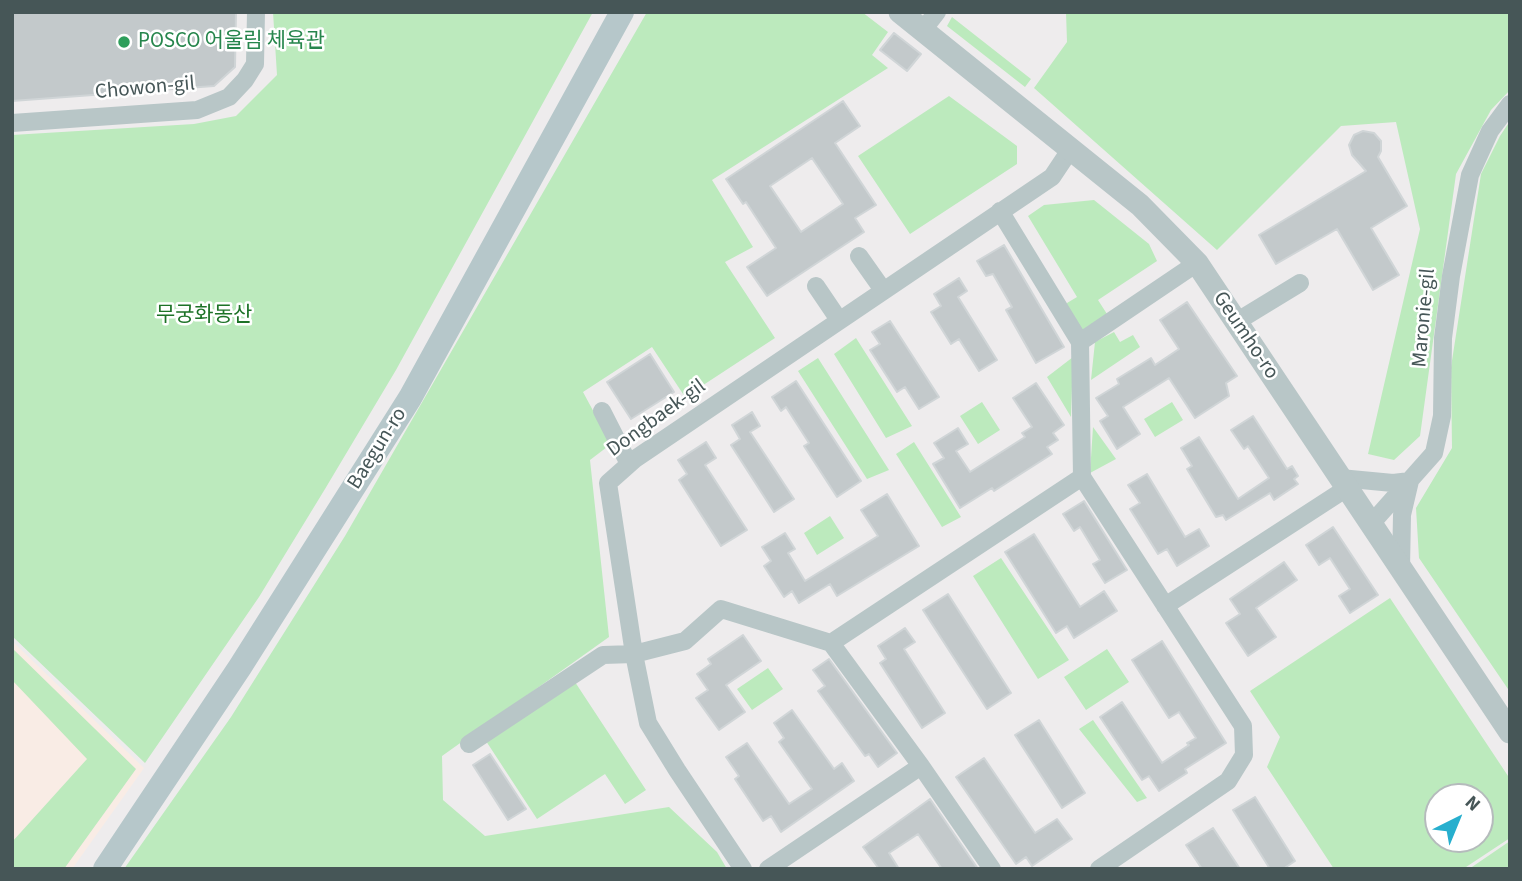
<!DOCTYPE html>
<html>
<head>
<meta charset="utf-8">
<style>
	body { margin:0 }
	#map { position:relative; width:1522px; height:881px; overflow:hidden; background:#eeeced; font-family:"Source Sans 3",sans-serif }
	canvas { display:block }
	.frame { position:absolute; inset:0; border:14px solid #465657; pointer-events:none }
	.north { position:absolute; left:1424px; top:783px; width:70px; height:70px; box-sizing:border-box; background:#fff; border:2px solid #b5bbbc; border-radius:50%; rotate:43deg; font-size:19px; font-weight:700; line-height:28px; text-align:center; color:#465657 }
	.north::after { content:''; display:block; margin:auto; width:24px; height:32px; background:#27afce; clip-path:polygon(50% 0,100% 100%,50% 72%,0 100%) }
</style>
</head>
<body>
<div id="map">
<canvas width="1522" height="881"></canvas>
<div class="frame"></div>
<div class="north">N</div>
</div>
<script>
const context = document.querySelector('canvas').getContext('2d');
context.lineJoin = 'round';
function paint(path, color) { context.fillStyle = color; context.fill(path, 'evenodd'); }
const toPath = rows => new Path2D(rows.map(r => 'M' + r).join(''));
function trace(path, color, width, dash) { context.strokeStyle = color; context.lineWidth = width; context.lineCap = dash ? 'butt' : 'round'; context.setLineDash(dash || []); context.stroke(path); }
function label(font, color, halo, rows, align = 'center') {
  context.font = font + ' "Source Sans 3","Noto Sans KR",sans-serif'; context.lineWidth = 5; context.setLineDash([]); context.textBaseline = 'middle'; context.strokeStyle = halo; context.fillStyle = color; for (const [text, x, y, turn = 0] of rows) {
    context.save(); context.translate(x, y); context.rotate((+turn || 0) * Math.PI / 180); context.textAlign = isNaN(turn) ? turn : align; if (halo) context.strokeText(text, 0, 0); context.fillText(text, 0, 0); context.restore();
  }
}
paint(toPath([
	[12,641,144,768,72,869,12,869]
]), '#f9ece5');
paint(toPath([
	[273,12,593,12,396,370,325,489,259,597,145,763,12,636,12,135,194,124,236,116,277,75],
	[647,12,862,12,888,32,872,55,888,68,712,180,753,247,725,262,775,338,685,397,652,347,583,392,611,444,590,460,609,637,442,756,443,800,485,836,669,807,717,852,727,869,124,869,231,717,345,536],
	[1066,12,1510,12,1510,90,1491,110,1456,174,1420,436,1394,460,1368,454,1420,229,1396,122,1341,126,1217,250,1034,88,1067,42],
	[952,17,1031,79,1025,87,947,26],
	[949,96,1017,146,1017,164,910,234,858,156],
	[1510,121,1510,692,1419,558,1416,508,1452,448,1451,367,1481,174,1500,136],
	[1094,200,1149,244,1157,261,1098,300,1107,314,1078,333,1062,306,1077,297,1028,216,1044,205],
	[1114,332,1120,342,1133,335,1140,347,1091,380,1095,342],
	[856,338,912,426,886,438,834,354],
	[1073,357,1071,417,1047,377],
	[818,358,889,470,867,479,798,371],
	[982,402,1000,430,978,444,960,416],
	[1172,402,1183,420,1155,437,1144,419],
	[1093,427,1116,459,1090,473],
	[914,442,961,517,942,527,896,454],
	[830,516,844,538,817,555,804,533],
	[1001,558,1069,660,1038,679,973,576],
	[1390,598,1510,779,1510,838,1463,869,1334,869,1267,767,1280,737,1250,691],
	[1438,797,1480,797,1480,839,1438,839],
	[12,648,136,769,64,869,12,869,12,842,87,759,12,680],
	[1107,649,1129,682,1086,710,1064,677],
	[768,668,783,689,752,710,737,689],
	[575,682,646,790,625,804,605,774,537,819,486,741],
	[1093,720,1147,798,1137,802,1079,729],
	[1510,841,1510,869,1469,869]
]), '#bceabd');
const building = toPath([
	[12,12,236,12,235,67,214,86,12,101,12,12],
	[894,33,921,54,907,71,880,50,894,33],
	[843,101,860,126,835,143,876,205,855,218,864,232,767,296,747,267,776,248,746,202,743,204,726,179,843,101],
	[812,158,843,204,801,232,770,186,812,158],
	[1363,131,1374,133,1381,141,1381,151,1378,157,1407,206,1371,228,1399,275,1373,290,1337,229,1276,264,1259,235,1366,171,1352,155,1349,145,1354,135,1363,131],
	[1004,245,1064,347,1036,363,1006,310,1012,307,993,274,986,276,977,261,1004,245],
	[959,278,967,291,958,297,997,360,979,371,959,339,951,344,931,312,941,306,934,294,959,278],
	[1187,302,1237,376,1226,383,1229,396,1195,418,1169,378,1123,407,1140,434,1117,449,1100,421,1108,416,1096,398,1119,384,1117,379,1151,358,1155,365,1179,349,1160,320,1187,302],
	[890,321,939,397,919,409,905,387,897,392,870,350,880,344,872,332,890,321],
	[650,354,674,392,631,419,607,382,650,354],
	[796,381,861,481,837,497,804,446,809,443,786,407,781,411,772,397,796,381],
	[1036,383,1064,425,1053,433,1058,440,1047,447,1052,454,994,491,992,488,960,508,933,464,944,458,934,443,958,428,968,444,956,451,970,472,1025,437,1022,433,1032,427,1013,398,1036,383],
	[752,412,760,426,750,432,794,499,774,512,731,445,740,439,732,425,752,412],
	[1253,416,1287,469,1292,466,1298,476,1294,479,1298,484,1274,500,1270,493,1226,520,1223,515,1216,517,1187,469,1192,466,1181,448,1199,437,1238,499,1269,478,1248,446,1244,449,1231,430,1253,416],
	[706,442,716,458,705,465,747,530,721,546,679,480,687,474,678,460,706,442],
	[1147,474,1185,537,1199,529,1209,546,1177,566,1167,549,1158,554,1130,509,1140,503,1128,485,1147,474],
	[887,494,919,546,837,596,830,584,799,603,792,591,784,597,764,566,771,561,762,547,785,533,795,549,788,553,805,581,878,536,861,510,887,494],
	[1084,501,1127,570,1105,583,1093,564,1100,560,1080,527,1074,531,1063,514,1084,501],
	[1333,527,1378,595,1350,613,1339,596,1350,589,1330,558,1319,565,1306,545,1333,527],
	[1034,534,1080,607,1104,591,1117,611,1074,638,1067,626,1056,633,1005,552,1034,534],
	[1284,562,1297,580,1256,608,1276,637,1248,656,1226,623,1240,614,1230,599,1284,562],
	[948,594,1011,693,987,709,923,610,948,594],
	[905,628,915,642,904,649,945,713,922,728,880,663,886,659,878,646,905,628],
	[743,635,761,661,726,685,745,712,719,730,696,698,708,690,697,674,711,664,708,659,743,635],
	[1162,641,1226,743,1185,769,1187,773,1159,791,1149,776,1142,780,1100,717,1122,702,1162,763,1189,745,1187,743,1196,738,1179,712,1169,718,1132,660,1162,641],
	[829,659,897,753,878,767,869,754,865,756,818,691,825,686,813,670,829,659],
	[792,710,834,769,842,763,854,781,781,832,771,816,763,821,735,779,739,776,726,757,747,743,789,804,812,789,779,742,784,738,774,723,792,710],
	[1039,720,1085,793,1062,808,1015,735,1039,720],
	[490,754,526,809,508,820,473,765,490,754],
	[984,758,1035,833,1057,819,1072,839,1032,866,1026,857,1016,864,956,777,984,758],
	[1255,797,1295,861,1283,869,1270,869,1233,810,1255,797],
	[930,799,978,869,942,869,918,834,889,853,899,869,879,869,863,847,930,799],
	[1213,828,1240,869,1202,869,1186,845,1213,828]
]);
paint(building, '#c3c9cb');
trace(building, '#d0d5d7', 2);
trace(toPath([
	[923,30,937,12],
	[12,123,197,110,229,97,245,80,255,64,256,12],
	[859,256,883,290],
	[816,286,839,320],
	[1236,322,1300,283],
	[1080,342,1197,263],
	[602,411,629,464],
	[1082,477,1243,726,1244,755,1228,781,1099,869],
	[1340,478,1393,483,1410,481,1402,515,1401,568],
	[1371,524,1434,453,1442,416,1443,338,1451,276,1470,175,1490,131,1510,104],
	[1165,606,1347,488],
	[831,643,1082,477,1080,342,1000,211],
	[469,744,603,655,634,654,685,641,721,609,831,643,921,766,992,869],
	[743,869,677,770,648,723,634,654,608,483,635,459,1052,177,1070,150],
	[768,869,921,766]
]), '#b8c6c7', 18);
trace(toPath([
	[900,12,1140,205,1197,263,1510,732]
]), '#b8c6c7', 23);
trace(toPath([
	[105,869,240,667,410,398,622,12]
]), '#b6c7ca', 24);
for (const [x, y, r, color] of [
	[124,42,7,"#2e9e5b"]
]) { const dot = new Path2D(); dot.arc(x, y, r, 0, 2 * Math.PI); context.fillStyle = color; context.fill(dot); trace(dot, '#fff', 2.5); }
label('21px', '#27864d', '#fff', [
	["POSCO 어울림 체육관",138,42]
], 'left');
label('21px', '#465657', '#fff', [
	["Chowon-gil",145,89,-5],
	["Maronie-gil",1425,318,-85],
	["Geumho-ro",1245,336,56],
	["Dongbaek-gil",657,419,-36],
	["Baegun-ro",378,449,-58]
]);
label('21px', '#1d7227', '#fff', [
	["무궁화동산",204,316]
]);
</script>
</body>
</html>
